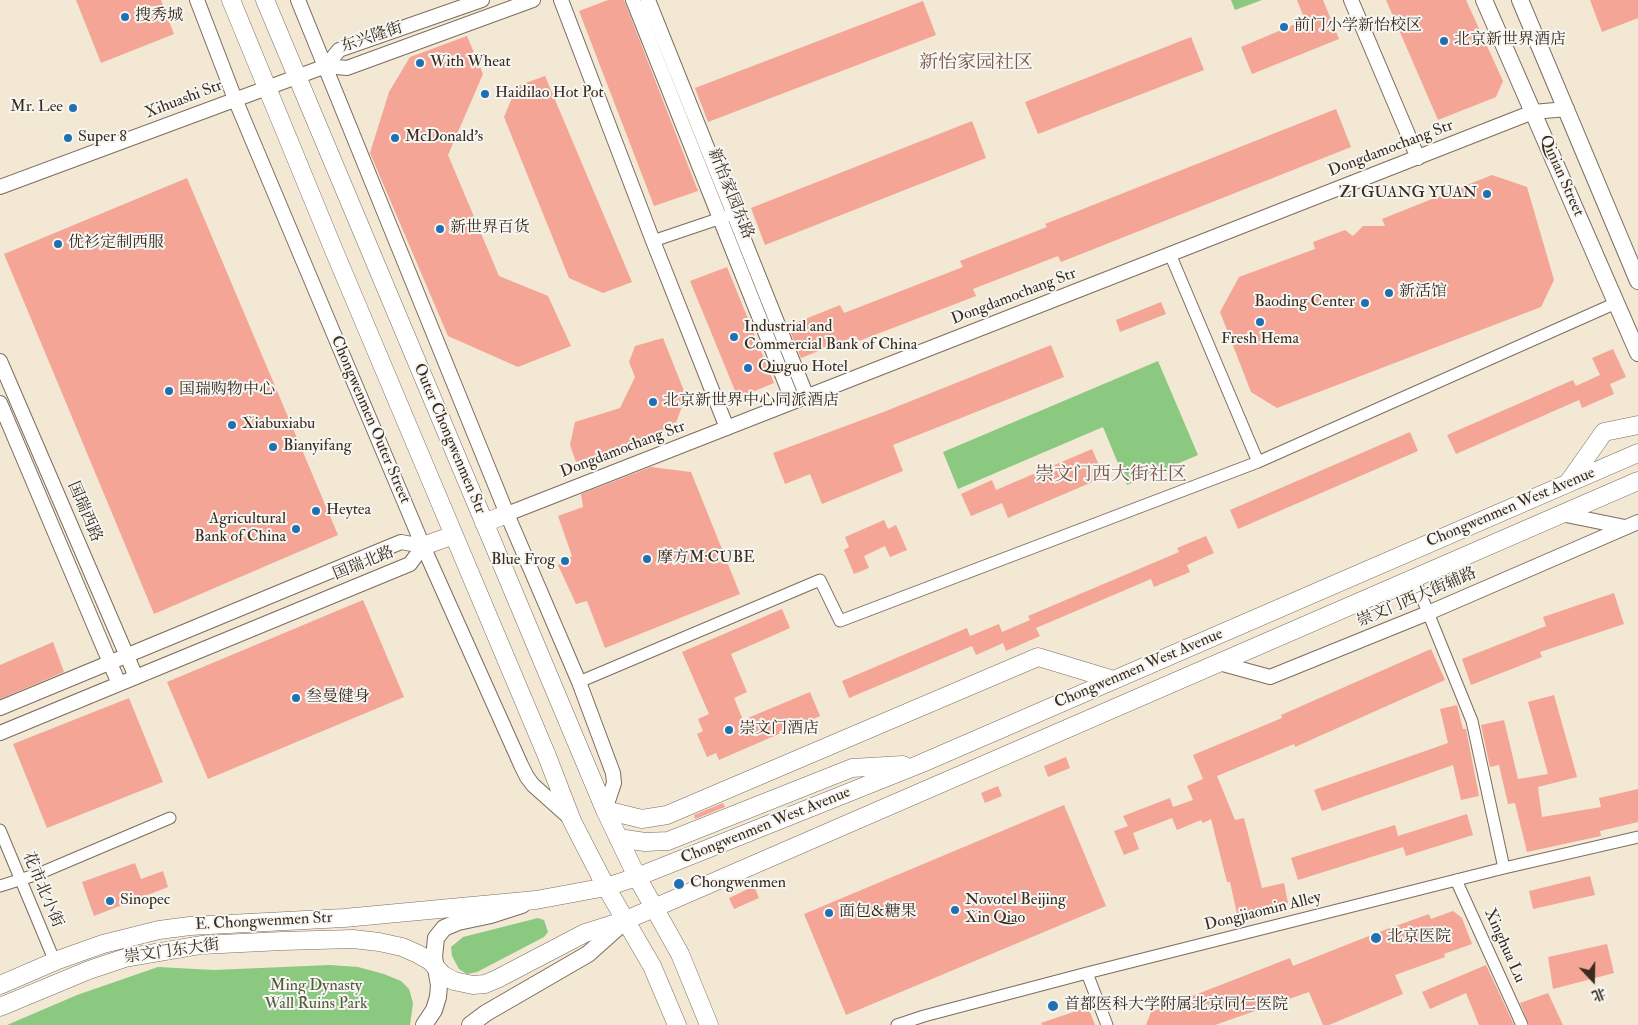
<!DOCTYPE html>
<html>
<head>
<meta charset="utf-8">
<style>
	body { margin:0 }
	#map { position:relative; width:1638px; height:1025px; overflow:hidden; background:#f2e8d4; font-family:"IM FELL Double Pica","Noto Serif SC",serif }
	canvas { display:block }
	.north { position:absolute; left:1568px; top:955px; width:50px; height:50px; -webkit-text-stroke:4px #f6f6f2; paint-order:stroke; rotate:159deg; font-size:14px; font-weight:700; line-height:20px; text-align:center; color:#3b2a1e }
	.north::after { content:''; display:block; margin:auto; width:18px; height:22px; background:#3b2a1e; clip-path:polygon(50% 0,100% 100%,50% 72%,0 100%) }
</style>
</head>
<body>
<div id="map">
<canvas width="1638" height="1025"></canvas>
<div class="north">北</div>
</div>
<script>
const context = document.querySelector('canvas').getContext('2d');
context.lineJoin = 'round';
function paint(path, color) { context.fillStyle = color; context.fill(path, 'evenodd'); }
const toPath = rows => new Path2D(rows.map(r => 'M' + r).join(''));
function trace(path, color, width, dash) { context.strokeStyle = color; context.lineWidth = width; context.lineCap = dash ? 'butt' : 'round'; context.setLineDash(dash || []); context.stroke(path); }
function label(font, color, halo, rows, align = 'center') {
  context.font = font + ' "IM FELL Double Pica","Noto Serif SC",serif'; context.lineWidth = 4; context.setLineDash([]); context.textBaseline = 'middle'; context.strokeStyle = halo; context.fillStyle = color; for (const [text, x, y, turn = 0] of rows) {
    context.save(); context.translate(x, y); context.rotate((+turn || 0) * Math.PI / 180); context.textAlign = isNaN(turn) ? turn : align; if (halo) context.strokeText(text, 0, 0); context.fillText(text, 0, 0); context.restore();
  }
}
paint(toPath([
	[1231,0,1262,0,1235,10],
	[1158,361,1198,455,1127,485,1103,427,958,489,943,452],
	[538,918,544,920,548,932,544,937,477,972,467,974,459,969,452,956,451,947,463,937],
	[330,965,358,967,384,974,401,981,409,989,413,1003,410,1025,7,1025,77,995,158,967,214,970]
]), '#8bc980');
paint(toPath([
	[76,0,161,0,174,34,101,63],
	[608,0,624,0,698,191,654,206,579,11],
	[1297,0,1323,0,1339,39,1252,74,1241,47,1305,20],
	[1386,0,1466,0,1503,81,1496,97,1438,120],
	[1590,0,1638,0,1638,18,1602,32],
	[923,1,936,35,708,122,695,88],
	[467,36,483,74,448,155,499,276,548,296,571,346,518,367,448,336,370,153,389,92,410,57],
	[1191,37,1204,70,1038,134,1025,102],
	[545,76,632,282,603,293,569,278,504,117,517,86],
	[1336,109,1351,147,1061,262,1058,256,973,289,976,296,859,341,856,336,801,358,788,326,840,305,844,313,963,267,960,261,1047,227,1045,224],
	[972,121,986,158,765,245,751,208],
	[1492,175,1527,187,1554,280,1541,307,1277,408,1251,392,1220,312,1239,277,1315,249,1313,242,1345,230,1353,236,1363,226,1385,226,1382,219],
	[187,178,338,535,154,614,4,254],
	[727,267,774,383,738,398,690,281],
	[1161,302,1166,314,1120,332,1116,320],
	[663,338,686,396,674,428,576,462,570,445,575,422,620,408,635,377,629,362,635,346],
	[1051,345,1064,377,893,445,903,471,822,504,810,474,785,484,773,453,886,411],
	[1613,349,1626,377,1610,384,1614,394,1582,408,1579,400,1456,454,1447,435,1573,380,1576,386,1600,375,1592,358],
	[1410,432,1418,451,1238,529,1230,510],
	[1092,449,1104,477,1008,518,1002,503,971,516,961,494,992,480,996,490],
	[651,467,691,472,740,594,605,648,587,601,576,604,558,565,572,556,558,516,583,507,581,494],
	[884,520,888,529,896,525,907,550,890,557,885,546,864,556,869,568,854,574,844,550,849,547,845,537],
	[1206,536,1214,553,1187,565,1190,572,1154,587,1151,579,1036,628,1040,636,1006,651,1003,643,976,655,972,646,849,698,842,681,967,628,970,636,999,624,1002,632,1030,620,1028,616,1179,552,1177,548],
	[1614,593,1624,624,1540,652,1542,657,1471,685,1462,659,1546,626,1543,617],
	[363,600,404,697,208,779,167,682],
	[782,609,790,628,731,654,747,692,734,698,743,720,810,692,820,716,719,760,716,753,707,757,697,734,703,731,698,719,709,714,682,652],
	[53,642,64,672,0,699,0,665],
	[1431,649,1445,680,1295,747,1294,744,1217,776,1235,820,1244,818,1262,888,1284,883,1288,903,1237,914,1230,882,1227,882,1211,819,1203,823,1201,820,1177,830,1172,818,1133,833,1139,849,1124,855,1114,831,1128,826,1123,816,1170,798,1173,807,1193,800,1187,786,1203,779,1193,755,1282,718,1281,715],
	[1554,695,1577,777,1538,787,1542,817,1601,807,1599,798,1638,789,1638,822,1600,831,1601,836,1527,852,1515,803,1508,804,1499,765,1490,767,1481,725,1504,720,1518,779,1548,774,1528,702],
	[129,698,163,782,47,828,13,744],
	[1457,705,1463,729,1466,729,1479,796,1461,800,1453,765,1322,811,1314,790,1448,743,1440,709],
	[1066,757,1070,768,1048,777,1044,766],
	[998,786,1002,796,985,803,981,793],
	[723,803,725,807,695,819,694,815],
	[1064,805,1106,906,846,1015,804,914],
	[1467,814,1473,835,1406,856,1403,847,1298,880,1291,858,1395,825,1398,836],
	[135,863,141,879,163,871,168,887,94,916,82,882],
	[1590,876,1595,895,1533,909,1529,891],
	[754,886,759,898,734,909,729,898],
	[1453,911,1462,918,1472,944,1444,954,1445,957,1395,975,1403,994,1329,1025,1323,1025,1309,992,1215,1025,1146,1025,1151,1012,1290,958,1293,966,1379,932,1429,914,1431,919],
	[1607,944,1614,973,1553,989,1548,957],
	[1486,965,1514,1025,1479,1025,1466,993,1430,1009,1422,992],
	[1548,993,1563,1025,1529,1025,1520,1003],
	[1088,1007,1095,1025,1042,1025,1041,1023]
]), '#f4a595');
const minor = toPath([
	[653,241,727,216],
	[1170,254,1258,462],
	[1414,578,1472,721,1504,868],
	[579,682,820,580,840,621,1258,462,1616,303],
	[0,830,55,962],
	[1456,880,1522,1025],
	[0,886,38,874,170,818],
	[1087,973,1107,1025],
	[897,1025,924,1016,1087,973,1504,868,1638,837]
]);
const tertiary = toPath([
	[197,0,235,99,423,546,521,765,527,777,533,785,570,818],
	[298,0,507,514,579,682,613,773,614,783,605,810],
	[561,0,653,241,727,428],
	[633,0,793,402],
	[648,0,807,397],
	[1351,0,1418,158],
	[326,66,339,50,482,0],
	[0,187,326,66,347,68,533,0],
	[0,361,136,677],
	[0,403,119,684],
	[507,514,1533,112,1567,109],
	[1561,514,1625,527],
	[1219,663,1270,677,1428,613,1638,522],
	[0,708,401,542,423,546,410,564,0,733]
]);
const secondary = toPath([
	[1484,0,1638,353],
	[1520,0,1638,281],
	[424,1025,434,1010,438,997,439,985,434,957,436,938,444,928,458,922,491,915,522,905],
	[470,1025,486,1013,588,954,626,920]
]);
const primary = toPath([
	[231,0,335,253,547,756,572,821,606,887,652,966,677,1025],
	[265,0,605,810,637,877,680,954,709,1025],
	[1568,483,1604,432,1638,425],
	[484,523,507,514],
	[423,546,454,535],
	[605,810,642,819,667,815,1038,657,1114,680],
	[618,838,645,842,668,841,852,768,903,765],
	[0,985,58,960,103,944,159,930,190,926,344,918,536,900,606,887,637,877,920,764,1638,453],
	[0,1007,89,970,125,958,201,945,282,941,353,939,379,942,402,947,418,954,430,961,443,975,454,981,473,985,485,984,497,979,585,933,626,920,654,908,1638,481]
]);
trace(minor, '#7b6c5e', 13);
trace(tertiary, '#7b6c5e', 16);
trace(secondary, '#7b6c5e', 18);
trace(primary, '#7b6c5e', 19);
trace(minor, '#fff', 11);
trace(tertiary, '#fff', 14);
trace(secondary, '#fff', 16);
trace(primary, '#fff', 18);
for (const [x, y, r, color] of [
	[125,17,5,"#1f6fb2"],
	[1284,27,5,"#1f6fb2"],
	[1444,41,5,"#1f6fb2"],
	[420,63,5,"#1f6fb2"],
	[485,94,5,"#1f6fb2"],
	[73,108,5,"#1f6fb2"],
	[68,138,5,"#1f6fb2"],
	[395,138,5,"#1f6fb2"],
	[1487,194,5,"#1f6fb2"],
	[440,229,5,"#1f6fb2"],
	[58,244,5,"#1f6fb2"],
	[1389,293,5,"#1f6fb2"],
	[1365,303,5,"#1f6fb2"],
	[1260,322,5,"#1f6fb2"],
	[734,337,5,"#1f6fb2"],
	[748,368,5,"#1f6fb2"],
	[169,391,5,"#1f6fb2"],
	[653,402,5,"#1f6fb2"],
	[232,425,5,"#1f6fb2"],
	[273,447,5,"#1f6fb2"],
	[316,511,5,"#1f6fb2"],
	[296,529,5,"#1f6fb2"],
	[647,559,5,"#1f6fb2"],
	[565,561,5,"#1f6fb2"],
	[296,698,5,"#1f6fb2"],
	[729,730,5,"#1f6fb2"],
	[679,884,6,"#1f6fb2"],
	[110,901,5,"#1f6fb2"],
	[955,910,5,"#1f6fb2"],
	[829,913,5,"#1f6fb2"],
	[1376,938,6,"#1f6fb2"],
	[1053,1006,6,"#1f6fb2"]
]) { const dot = new Path2D(); dot.arc(x, y, r, 0, 2 * Math.PI); context.fillStyle = color; context.fill(dot); trace(dot, '#f6f6f2', 2); }
label('16px', '#3b2a1e', '#f6f6f2', [
	["搜秀城",135,17],
	["前门小学新怡校区",1294,27],
	["北京新世界酒店",1454,41],
	["With Wheat",430,63],
	["Haidilao Hot Pot",495,94],
	["Mr. Lee",63,108,"right"],
	["Super 8",78,138],
	["McDonald's",405,138],
	["ZI GUANG YUAN",1477,194,"right"],
	["新世界百货",450,229],
	["优衫定制西服",68,244],
	["新活馆",1399,293],
	["Baoding Center",1355,303,"right"],
	["Industrial and",744,328],
	["Commercial Bank of China",744,346],
	["Fresh Hema",1260,340,"center"],
	["Qiuguo Hotel",758,368],
	["国瑞购物中心",179,391],
	["北京新世界中心同派酒店",663,402],
	["Xiabuxiabu",242,425],
	["Bianyifang",283,447],
	["Heytea",326,511],
	["Agricultural",286,520,"right"],
	["Bank of China",286,538,"right"],
	["摩方M·CUBE",657,559],
	["Blue Frog",555,561,"right"],
	["叁曼健身",306,698],
	["崇文门酒店",739,730],
	["Chongwenmen",690,884],
	["Sinopec",120,901],
	["Novotel Beijing",965,901],
	["Xin Qiao",965,919],
	["面包&糖果",839,913],
	["北京医院",1387,938],
	["首都医科大学附属北京同仁医院",1064,1006]
], 'left');
label('16px', '#3b2a1e', '#f6f6f2', [
	["东兴隆街",372,38,-18],
	["Xihuashi Str",184,100,-21],
	["Dongdamochang Str",1391,149,-21],
	["Qinian Street",1561,176,66],
	["新怡家园东路",730,194,68],
	["Dongdamochang Str",1014,297,-21],
	["Chongwenmen Outer Street",370,420,67],
	["Outer Chongwenmen Str",449,439,67],
	["Dongdamochang Str",623,450,-21],
	["Chongwenmen West Avenue",1511,508,-23],
	["国瑞西路",84,512,67],
	["国瑞北路",364,564,-22],
	["崇文门西大街辅路",1417,598,-23],
	["Chongwenmen West Avenue",1139,669,-23],
	["Chongwenmen West Avenue",766,826,-22],
	["花市北小街",42,890,67],
	["Dongjiaomin Alley",1263,912,-14],
	["E. Chongwenmen Str",264,922,-3],
	["Xinghua Lu",1504,946,66],
	["崇文门东大街",172,952,-8]
]);
label('16px', '#535a3b', '#f6f6f2', [
	["Ming Dynasty",316,987],
	["Wall Ruins Park",316,1005]
]);
label('19px', '#7c5548', '#f6f6f2', [
	["新怡家园社区",976,64],
	["崇文门西大街社区",1111,476]
]);
</script>
</body>
</html>
